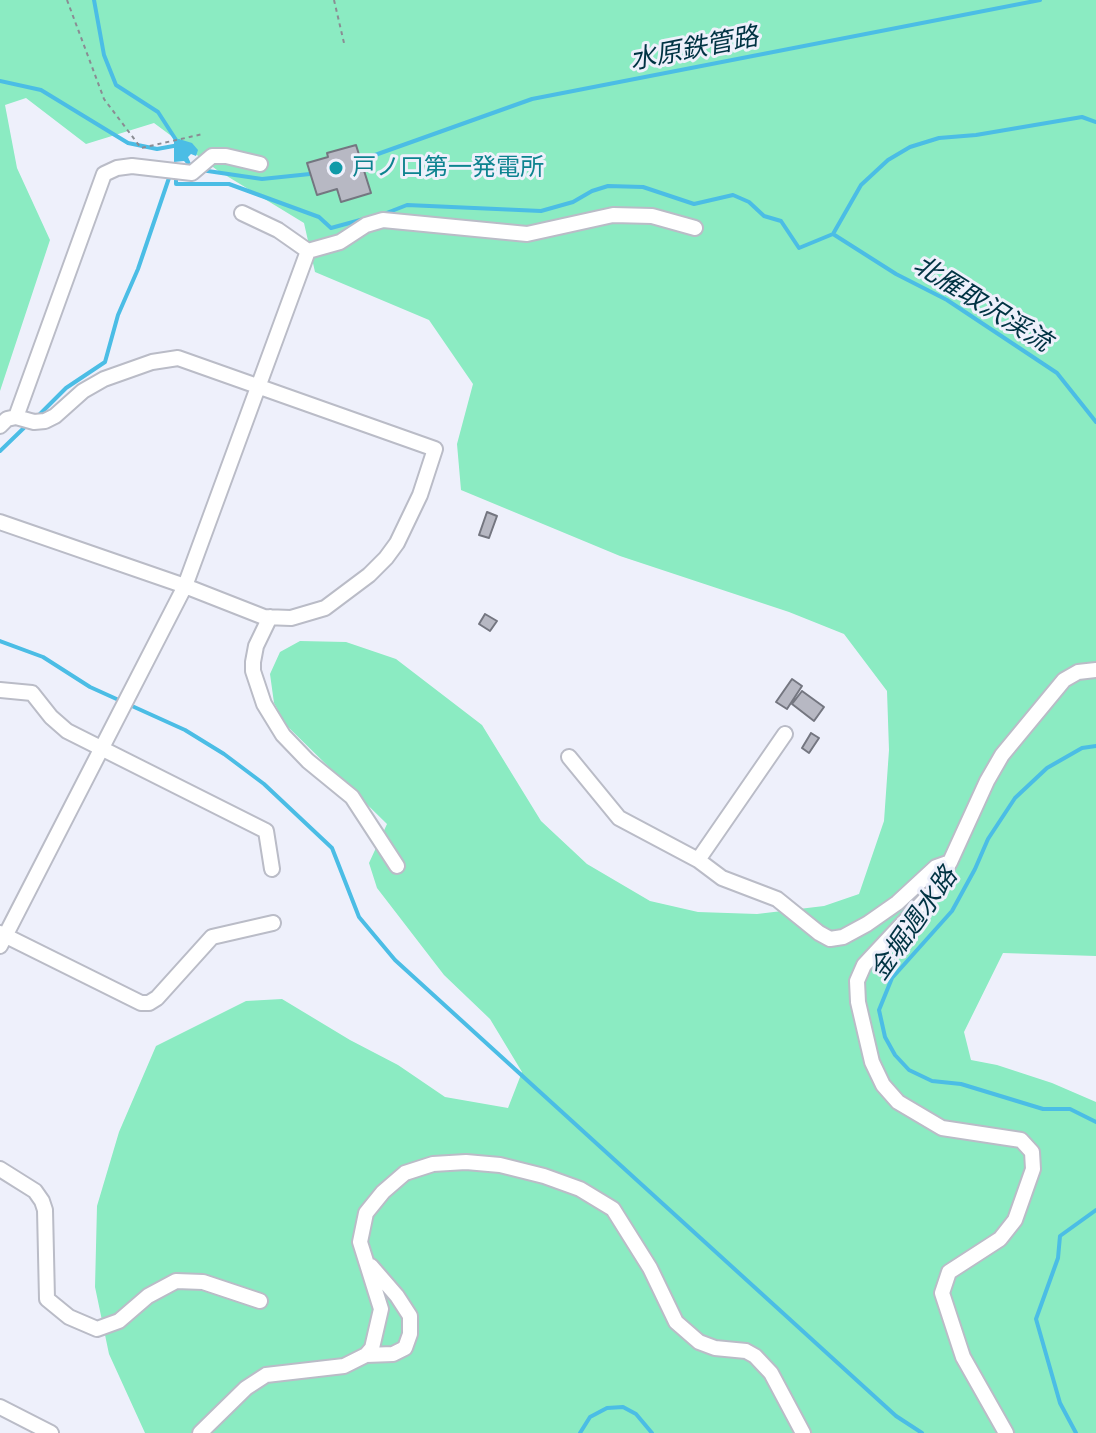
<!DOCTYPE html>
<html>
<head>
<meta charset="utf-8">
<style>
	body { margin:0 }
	canvas { display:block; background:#eef0fb }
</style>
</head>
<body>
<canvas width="1096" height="1433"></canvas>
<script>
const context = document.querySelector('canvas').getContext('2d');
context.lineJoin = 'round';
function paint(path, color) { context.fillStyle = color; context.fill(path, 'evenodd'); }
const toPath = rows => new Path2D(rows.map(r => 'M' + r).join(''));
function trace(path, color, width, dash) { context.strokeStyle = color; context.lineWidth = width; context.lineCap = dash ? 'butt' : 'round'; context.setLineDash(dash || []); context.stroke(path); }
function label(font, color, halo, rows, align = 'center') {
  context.font = font + ' Cabin,"Noto Sans JP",sans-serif'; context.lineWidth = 6; context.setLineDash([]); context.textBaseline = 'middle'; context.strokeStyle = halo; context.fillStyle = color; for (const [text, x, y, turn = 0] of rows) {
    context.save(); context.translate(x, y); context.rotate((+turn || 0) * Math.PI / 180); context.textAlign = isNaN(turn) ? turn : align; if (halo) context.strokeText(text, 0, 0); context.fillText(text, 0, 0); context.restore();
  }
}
paint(toPath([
	[0,0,1096,0,1096,956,1003,953,964,1032,971,1060,997,1065,1052,1083,1096,1102,1096,1433,145,1433,109,1354,95,1287,97,1206,119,1132,156,1046,246,1001,282,999,350,1040,398,1065,445,1097,508,1108,522,1072,490,1019,444,975,377,888,369,863,387,824,286,725,274,703,270,674,280,652,300,641,346,642,396,659,482,725,541,821,587,864,650,901,698,912,757,914,824,906,859,894,884,821,889,750,887,691,844,634,789,612,620,556,461,490,457,444,473,384,429,320,315,272,304,223,217,170,154,123,86,144,26,98,5,105,17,168,50,240,0,391]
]), '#8bebc2');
paint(toPath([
	[179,139,192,143,198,150,196,156,191,154,188,157,192,166,190,168,184,161,174,162,174,140]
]), '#4bbde5');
trace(toPath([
	[94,0,104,55,116,85,158,112,178,143],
	[0,81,41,90,128,143,157,149,179,145],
	[361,160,532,99,1040,0],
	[201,170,262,179,310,174],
	[176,176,176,184,229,184,319,217,331,228,364,219],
	[384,214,407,205,541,211,573,202,592,191,608,186,643,187,694,204,733,195,749,202,764,216,781,221,799,248,833,234,861,185,888,160,910,147,939,138,976,135,1082,117,1096,122],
	[833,234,896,274,947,300,1057,373,1096,422],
	[36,418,66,388,105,362,118,315,138,269,170,175],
	[0,451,29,423],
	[0,641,43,657,90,687,185,730,224,754,264,784,332,848,359,917,395,960,896,1416,922,1433],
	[1096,746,1082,748,1047,768,1015,798,988,839,975,869,952,911,892,978,879,1010,885,1037,895,1055,909,1070,932,1081,961,1084,1043,1109,1070,1109,1096,1122],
	[580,1433,590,1417,607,1408,623,1407,636,1414,652,1433],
	[1076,1433,1060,1403,1036,1319,1058,1258,1060,1236,1096,1210]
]), '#4bbde5', 4);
const building = toPath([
	[356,145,371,193,341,202,337,189,317,195,307,163,328,157,327,153,356,145],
	[487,512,497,516,489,538,479,535,487,512],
	[485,614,497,621,490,631,479,624,485,614],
	[792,679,802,686,787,709,776,702,792,679],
	[802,691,824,707,814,721,792,704,802,691],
	[811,733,819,738,809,753,802,748,811,733]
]);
paint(building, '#b7b8c3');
trace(building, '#747680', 2);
const minor = toPath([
	[242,213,278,230,308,251,340,242,366,225,383,220,527,234,613,215,652,216,695,228],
	[16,417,104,174,117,168,132,166,192,173,212,156,226,156,260,164],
	[0,426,7,419,16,417,34,422,45,421,55,416,83,391,104,379,152,362,178,358,435,449,420,495,397,543,386,558,369,575,325,608,291,618,264,617,185,586,0,522],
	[270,617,256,646,253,662,253,671,264,704,283,735,308,761,352,797,397,866],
	[0,690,32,693,51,717,67,731,266,831,272,869],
	[569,757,619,818,698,860,722,878,777,899,819,933,830,939,843,937,867,924,897,903,936,867,950,862],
	[698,860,785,734],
	[0,933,141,1003,149,1003,157,998,212,937,273,923],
	[0,946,185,586,308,251],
	[0,1169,35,1191,42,1201,45,1210,47,1299,69,1317,97,1329,119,1321,148,1296,176,1281,203,1282,260,1301],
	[366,1355,393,1354,405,1348,410,1334,410,1316,397,1296,371,1266],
	[0,1407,51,1433],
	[200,1433,246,1388,266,1375,344,1366,366,1355,372,1348,381,1309,360,1242,366,1213,383,1192,405,1173,433,1164,466,1162,500,1165,544,1176,580,1189,613,1209,650,1268,676,1322,699,1342,715,1348,746,1351,755,1356,771,1373,803,1433],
	[1006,1433,963,1357,942,1293,949,1272,1000,1239,1015,1220,1033,1169,1032,1152,1021,1140,942,1128,898,1102,883,1085,872,1062,858,1002,857,981,864,965,934,890,950,862,987,781,1002,755,1064,680,1078,672,1096,670]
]);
trace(minor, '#babcc7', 18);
trace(toPath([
	[67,0,104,99,141,148,203,134],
	[334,0,344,43]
]), '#8a8c93', 2, [4, 4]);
trace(minor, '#fff', 14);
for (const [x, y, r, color] of [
	[336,168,8,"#0f9aa8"]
]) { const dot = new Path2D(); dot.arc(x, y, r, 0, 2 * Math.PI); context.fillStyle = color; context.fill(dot); trace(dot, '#eef0fb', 3); }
label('24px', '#0d838f', '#eef0fb', [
	["戸ノ口第一発電所",352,168]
], 'left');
label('italic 26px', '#003343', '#eef0fb', [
	["水原鉄管路",694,49,-11],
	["北雁取沢渓流",982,304,32],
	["金堀週水路",914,924,-55]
]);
</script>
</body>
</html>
